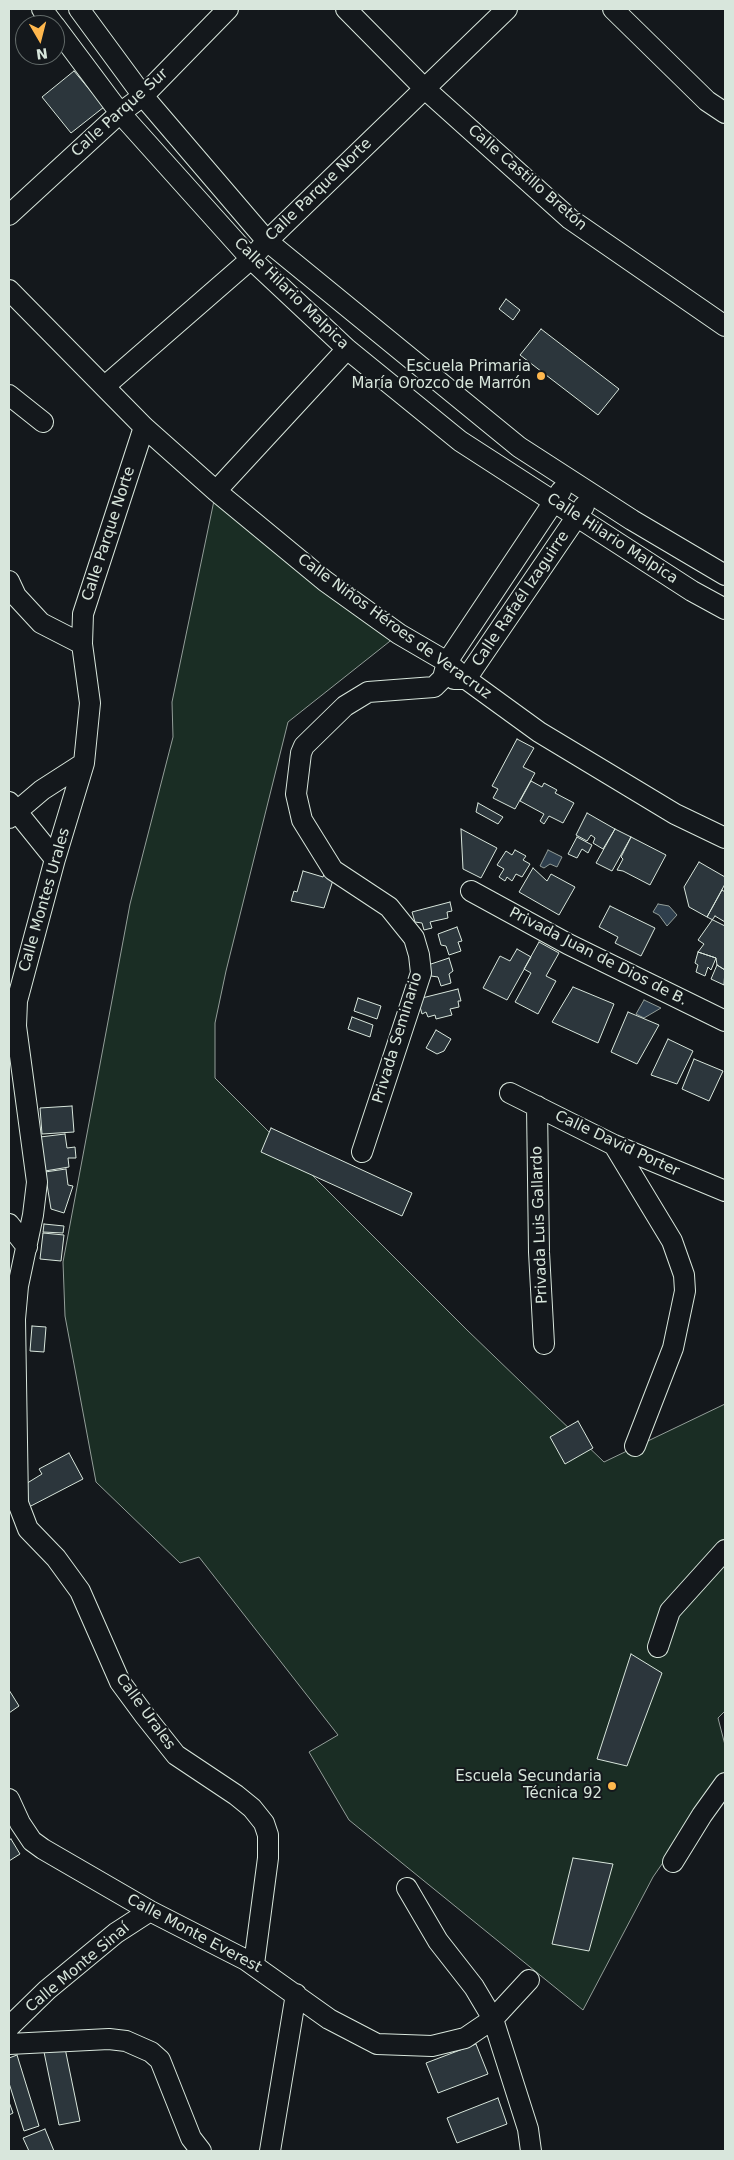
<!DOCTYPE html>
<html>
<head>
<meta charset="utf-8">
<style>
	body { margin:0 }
	#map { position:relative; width:734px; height:2160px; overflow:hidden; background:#14181c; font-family:"DejaVu Sans",sans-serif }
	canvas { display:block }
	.frame { position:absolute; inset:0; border:10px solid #d8e6dc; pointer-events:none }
	.north { position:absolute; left:15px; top:15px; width:50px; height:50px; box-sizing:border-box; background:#14181c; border:1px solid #626a69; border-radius:50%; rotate:172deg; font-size:14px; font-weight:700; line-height:20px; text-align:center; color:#d8e6dc }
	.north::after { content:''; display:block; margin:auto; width:18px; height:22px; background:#ffb74d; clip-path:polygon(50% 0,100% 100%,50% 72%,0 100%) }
</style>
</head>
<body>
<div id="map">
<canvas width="734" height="2160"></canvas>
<div class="frame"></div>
<div class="north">N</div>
</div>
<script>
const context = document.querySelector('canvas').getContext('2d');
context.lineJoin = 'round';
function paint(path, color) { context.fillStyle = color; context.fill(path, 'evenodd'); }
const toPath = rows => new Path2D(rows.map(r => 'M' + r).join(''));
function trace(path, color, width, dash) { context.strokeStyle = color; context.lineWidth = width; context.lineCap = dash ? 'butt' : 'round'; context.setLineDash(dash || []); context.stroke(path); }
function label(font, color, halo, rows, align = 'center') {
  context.font = font + ' "DejaVu Sans",sans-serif'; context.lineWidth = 4; context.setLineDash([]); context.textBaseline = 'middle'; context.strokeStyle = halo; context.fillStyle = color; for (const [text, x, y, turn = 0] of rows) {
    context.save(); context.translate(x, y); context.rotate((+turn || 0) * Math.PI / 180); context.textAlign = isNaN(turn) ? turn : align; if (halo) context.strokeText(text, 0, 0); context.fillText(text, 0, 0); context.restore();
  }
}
const green = toPath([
	[216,491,399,634,288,722,226,971,215,1023,215,1078,467,1330,604,1462,725,1404,725,1711,718,1718,725,1745,725,1773,653,1877,583,2010,349,1820,309,1752,338,1735,199,1557,180,1563,96,1482,65,1316,63,1262,130,904,173,737,172,702,216,491]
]);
paint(green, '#1a2d24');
trace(green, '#939e99', 1);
const water = toPath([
	[548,850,562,857,557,867,550,864,544,868,540,866,548,850],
	[658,904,669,906,677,915,667,926,659,915,653,912,658,904],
	[644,1000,661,1008,644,1018,636,1014,644,1000]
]);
paint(water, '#2f3f4d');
trace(water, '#939e99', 1);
const building = toPath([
	[74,71,104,107,71,133,42,97,74,71],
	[506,299,520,310,513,320,499,309,506,299],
	[541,329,619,389,598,415,520,355,541,329],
	[517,739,534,748,523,767,535,773,515,809,493,798,498,789,492,786,517,739],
	[531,781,542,787,544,783,557,790,555,793,574,803,563,823,549,816,544,824,540,821,544,814,520,801,531,781],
	[478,803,503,817,498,824,476,812,478,803],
	[587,813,615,829,603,849,593,843,595,838,591,835,587,841,576,835,587,813],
	[461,829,497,848,481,878,463,869,461,829],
	[615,829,631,837,612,871,596,863,615,829],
	[577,837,592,845,588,853,582,849,577,858,568,854,577,837],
	[631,837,666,855,650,885,623,871,617,870,623,859,621,857,631,837],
	[515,850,526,856,523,860,530,864,522,877,516,874,512,881,507,877,505,881,499,877,504,869,497,865,506,851,512,855,515,850],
	[699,862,725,877,725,884,707,917,689,907,684,887,699,862],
	[533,868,547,881,551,874,575,887,559,915,519,892,533,868],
	[303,871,323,877,324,874,334,877,324,908,291,901,294,891,297,892,303,871],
	[722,890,725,892,725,926,707,917,722,890],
	[450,902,452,911,447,912,448,918,430,922,432,928,424,930,422,923,415,922,412,912,450,902],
	[610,906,655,928,641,956,615,943,618,937,599,927,610,906],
	[715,916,725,922,725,970,717,965,716,958,698,952,704,944,698,940,715,916],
	[457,927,462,941,458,942,461,951,449,955,446,946,441,945,438,934,457,927],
	[539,942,559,953,546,976,556,981,538,1014,515,1002,531,973,524,969,539,942],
	[517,949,531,957,507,1000,483,988,500,956,510,961,517,949],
	[698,952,716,958,711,970,708,967,705,976,696,972,698,965,695,963,698,952],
	[449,958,453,971,449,974,451,983,441,986,438,977,431,976,428,965,449,958],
	[717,965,725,970,724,985,711,979,717,965],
	[573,987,614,1004,598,1043,552,1022,573,987],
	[458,989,461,1001,458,1001,459,1007,450,1009,452,1015,436,1019,435,1015,428,1017,426,1012,422,1014,418,999,458,989],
	[358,998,381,1006,377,1019,354,1011,358,998],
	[628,1012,659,1025,637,1064,611,1052,628,1012],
	[352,1017,373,1025,370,1037,348,1029,352,1017],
	[436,1030,451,1039,444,1051,437,1054,426,1048,436,1030],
	[668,1039,693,1051,677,1084,651,1075,668,1039],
	[694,1059,723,1071,709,1101,682,1089,694,1059],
	[72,1106,74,1132,42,1134,40,1108,72,1106],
	[271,1128,412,1193,402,1216,261,1152,271,1128],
	[65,1134,67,1148,75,1147,76,1158,68,1158,69,1167,45,1171,40,1137,65,1134],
	[66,1169,68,1185,73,1186,64,1213,51,1209,45,1172,66,1169],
	[44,1224,64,1226,63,1233,43,1232,44,1224],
	[43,1233,64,1235,61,1261,40,1259,43,1233],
	[32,1326,46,1327,44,1352,30,1351,32,1326],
	[578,1421,593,1448,565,1464,550,1437,578,1421],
	[69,1453,83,1479,27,1508,24,1485,42,1474,39,1469,69,1453],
	[631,1654,662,1673,627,1766,597,1759,631,1654],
	[9,1690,19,1706,9,1713,9,1690],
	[11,1839,20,1854,9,1861,9,1840,11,1839],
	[573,1858,613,1864,589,1951,552,1944,573,1858],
	[476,2044,488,2074,438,2093,426,2063,476,2044],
	[65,2048,80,2121,59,2125,44,2052,65,2048],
	[17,2055,39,2126,24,2131,9,2083,9,2058,17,2055],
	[498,2098,507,2124,457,2143,447,2118,498,2098],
	[9,2102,13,2113,9,2115,9,2102],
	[45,2129,54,2151,29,2151,23,2138,45,2129]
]);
paint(building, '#2c363c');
trace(building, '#d8e6dc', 1);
const minor = toPath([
	[42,9,54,25],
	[79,9,143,96,267,241,519,447,632,520,725,575],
	[346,9,424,88,570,219,725,326],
	[613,9,707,101,725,113],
	[55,26,120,113,251,259,347,349,460,441,692,591,725,609],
	[9,215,120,113,143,96,228,9],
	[9,290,144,427,216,491,325,581,399,634,447,662,466,679,539,732,675,814,725,838],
	[105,386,251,259,267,241,507,9],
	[9,395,43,422],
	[144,427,83,614,82,644,90,703,84,763,55,859,17,1001,16,1026,37,1182,33,1215,18,1286,15,1319,18,1503,28,1529,56,1558,80,1591,120,1682,145,1716,176,1755,236,1795,252,1808,264,1823,268,1835,268,1858,254,1964],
	[216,491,347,349],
	[9,581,16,596,41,623,82,644],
	[454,679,466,679,584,506],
	[9,802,55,859],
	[9,818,42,790,84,763],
	[471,891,568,944,725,1021],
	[510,1093,614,1145,725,1191],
	[537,1106,539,1252,544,1344],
	[614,1145,672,1241,684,1275,685,1291,673,1348,635,1446],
	[362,1152,421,973,419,955,414,938,389,907,333,870,302,820,296,794,301,753,304,746,345,706,368,692,434,687,443,678,447,662,561,491],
	[9,1224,27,1247],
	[658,1647,670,1611,725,1550],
	[9,1799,20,1823,32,1841,43,1849,150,1911,246,1960,329,2019,377,2044,432,2046,465,2038,493,2019,529,1980],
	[673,1862,702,1815,725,1783],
	[407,1888,438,1941,474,1987,493,2019,528,2129,531,2151],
	[9,2027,47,1990,116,1933,150,1911],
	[9,2044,109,2039,126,2041,151,2052,160,2060,191,2138,201,2151],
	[270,2151,296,1994]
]);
trace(minor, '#d8e6dc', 22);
trace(minor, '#14181c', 20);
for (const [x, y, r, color] of [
	[541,376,5,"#ffb74d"],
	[612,1786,5,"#ffb74d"]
]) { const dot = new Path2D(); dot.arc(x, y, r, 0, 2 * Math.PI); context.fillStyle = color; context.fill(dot); trace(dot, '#14181c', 2); }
label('15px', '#d8e6dc', '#14181c', [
	["Calle Parque Sur",120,113,-42],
	["Calle Castillo Bretón",527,178,41],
	["Calle Parque Norte",319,190,-44],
	["Calle Hilario Malpica",291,294,44],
	["Calle Parque Norte",109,534,-72],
	["Calle Hilario Malpica",612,539,33],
	["Calle Rafaél Izaguirre",521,599,-56],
	["Calle Niños Héroes de Veracruz",394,627,36],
	["Calle Montes Urales",45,900,-74],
	["Privada Juan de Dios de B.",598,957,27],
	["Privada Seminario",398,1038,-73],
	["Calle David Porter",617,1144,25],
	["Privada Luis Gallardo",540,1225,-92],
	["Calle Urales",145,1712,54],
	["Calle Monte Everest",194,1934,28],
	["Calle Monte Sinaí",78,1968,-40]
]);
label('15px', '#d8e6dc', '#14181c', [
	["Escuela Primaria",531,367],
	["María Orozco de Marrón",531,384],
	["Escuela Secundaria",602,1777],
	["Técnica 92",602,1794]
], 'right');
</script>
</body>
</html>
